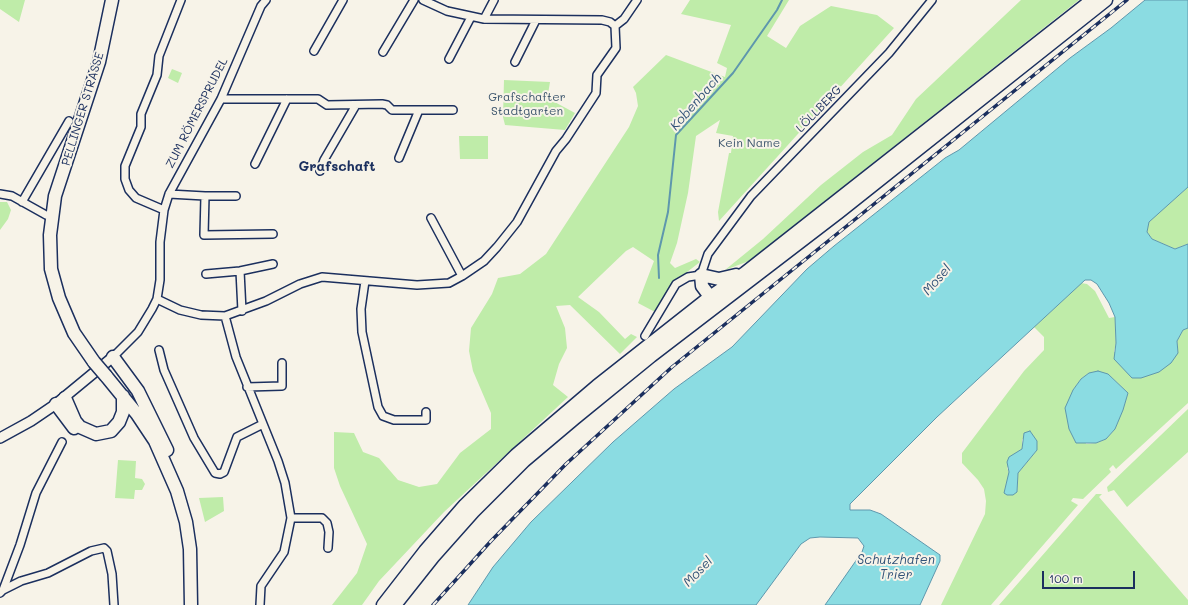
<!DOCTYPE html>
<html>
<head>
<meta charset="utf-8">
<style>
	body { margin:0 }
	#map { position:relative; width:1188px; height:605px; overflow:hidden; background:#f7f3e8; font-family:Mali,sans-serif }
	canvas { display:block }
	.scale { position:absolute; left:1042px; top:571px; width:93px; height:18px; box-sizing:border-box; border:2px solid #1b2f5e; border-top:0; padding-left:5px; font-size:12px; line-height:14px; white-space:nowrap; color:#1b2f5e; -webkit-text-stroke:3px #f7f3e8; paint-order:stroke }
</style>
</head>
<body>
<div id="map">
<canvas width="1188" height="605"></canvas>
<div class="scale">100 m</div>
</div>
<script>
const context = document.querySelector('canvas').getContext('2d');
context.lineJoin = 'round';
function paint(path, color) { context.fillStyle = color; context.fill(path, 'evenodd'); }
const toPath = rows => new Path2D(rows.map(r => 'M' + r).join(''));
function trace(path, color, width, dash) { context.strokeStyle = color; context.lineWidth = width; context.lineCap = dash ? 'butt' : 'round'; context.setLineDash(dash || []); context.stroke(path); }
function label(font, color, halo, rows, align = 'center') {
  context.font = font + ' Mali,sans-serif'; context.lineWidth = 4; context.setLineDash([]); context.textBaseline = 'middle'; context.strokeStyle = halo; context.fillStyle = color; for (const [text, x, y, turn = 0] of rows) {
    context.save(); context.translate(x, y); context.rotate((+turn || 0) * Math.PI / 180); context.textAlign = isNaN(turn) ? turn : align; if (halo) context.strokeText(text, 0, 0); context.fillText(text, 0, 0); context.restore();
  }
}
paint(toPath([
	[0,0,25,0,19,22,0,9],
	[690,0,789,0,767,36,786,48,800,26,831,6,877,15,894,28,719,221,718,212,729,153,731,153,733,136,716,133,720,120,696,136,688,193,677,243,670,263,675,268,696,259,700,262,674,282,655,312,638,303,654,261,633,247,626,251,578,297,599,312,625,339,631,334,637,337,620,354,570,305,556,306,565,328,567,348,559,364,553,385,568,397,444,512,379,581,362,605,332,605,357,573,367,544,340,486,334,468,334,432,354,433,363,452,379,458,398,480,419,487,437,484,460,453,491,429,491,413,473,371,469,351,471,328,492,294,498,278,520,274,546,254,629,127,638,106,636,93,633,87,666,55,725,77,727,68,717,63,731,25,681,14],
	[1021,0,1079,0,749,261,725,270,763,239,821,185,863,152,892,135,916,99],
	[172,69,182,73,178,83,168,78],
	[504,80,550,82,548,94,551,100,575,113,565,130,505,125,503,117],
	[459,136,488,136,488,159,460,159],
	[1188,187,1188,244,1175,249,1152,239,1147,232,1148,222],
	[0,202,7,202,11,210,8,219,0,230],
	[1081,283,1087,284,1095,291,1109,318,1115,317,1116,343,1114,352,1178,353,1177,341,1183,330,1188,328,1188,403,1116,469,1113,465,1109,469,1111,472,1083,499,1073,498,1071,501,1078,505,991,605,941,605,985,514,986,501,984,489,978,480,962,463,962,453,1024,371,1044,350,1044,337,1034,327],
	[1089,373,1108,374,1128,393,1115,429,1106,439,1096,443,1086,444,1073,390,1081,379],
	[1022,439,1037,450,1018,473,1017,492,1005,488,1008,480,1009,472,1007,468,1022,449],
	[1188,409,1188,452,1127,507,1114,490,1108,492,1107,487],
	[118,460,136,461,135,478,142,479,145,484,142,490,135,490,134,499,115,498],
	[1096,494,1102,494,1099,497,1188,600,1188,605,999,605],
	[223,497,224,511,205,522,199,498]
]), '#bfeca9');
const water = toPath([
	[1145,0,1188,0,1188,187,1149,222,1147,232,1152,239,1175,249,1188,244,1188,328,1183,330,1177,341,1178,353,1171,363,1159,372,1141,378,1132,378,1114,359,1116,343,1115,317,1109,303,1097,284,1091,280,1085,280,937,417,850,504,850,510,870,510,881,514,940,555,940,561,920,605,825,605,862,552,864,546,858,538,820,537,810,538,801,544,756,605,468,605,493,567,531,522,613,442,674,389,732,347,807,269,834,246,945,158,959,150,1070,58,1111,28,1145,0],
	[1098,371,1108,374,1128,393,1123,410,1115,429,1106,439,1096,443,1076,443,1069,429,1065,408,1073,390,1081,379,1089,373,1098,371],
	[1030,431,1037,441,1037,450,1018,473,1017,492,1013,495,1007,495,1004,493,1009,472,1007,462,1009,457,1022,449,1024,433,1030,431]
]);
paint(water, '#8bdce2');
trace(water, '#5e97ad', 1);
trace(toPath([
	[659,278,658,255,668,212,676,135,733,73,777,10,782,0]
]), '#5e97ad', 2);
const minor = toPath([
	[423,0,447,11,484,19,602,20,610,22,615,26],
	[484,19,494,0],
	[615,26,624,19,637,0],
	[314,51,343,0],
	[383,52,414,0],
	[449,59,471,17],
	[515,62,536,20],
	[221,99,318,99,327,105,382,104,387,105,392,110,419,110,399,158],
	[419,110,453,110],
	[255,164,287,99],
	[320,171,324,160,356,105],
	[0,194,12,196,46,215,51,216],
	[169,194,205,196,204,235,273,234],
	[205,196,236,196],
	[22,202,69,121],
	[164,210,136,198,129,190,125,179,125,166,141,127,141,114,157,75,159,56,181,0],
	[431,218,462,276],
	[240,271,242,311],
	[206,274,240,271,273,264],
	[365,281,361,309,362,332,378,407,383,416,394,420,426,420,426,412],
	[157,299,180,310,201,315,225,316,266,301,300,284,322,277,417,285,449,283,462,276,484,261,497,247,517,222,556,151,566,139,596,93,597,75,616,48,615,26],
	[225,316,236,357,278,461,285,483,291,518,284,552,261,586,260,605],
	[645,336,676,284,688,277,701,275,708,254,751,196,889,53,932,0],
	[159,350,164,370,194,438,215,473,220,474,224,472,237,437,263,424],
	[113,357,138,332,152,309,157,299,160,280,160,242,164,210,169,194,221,99,261,6,266,0],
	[247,387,282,386,282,363],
	[291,518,322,518,327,523,329,532,328,548],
	[3,590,20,545,36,493,62,442],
	[0,593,3,590,21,581,48,573,91,551,104,548,107,551,112,574,114,605]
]);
const tertiary = toPath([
	[0,438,31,421,56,404,113,357]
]);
const primary = toPath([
	[714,302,702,286,701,275,719,279,736,275],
	[113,357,138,391,167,450],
	[94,362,74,333,59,298,51,269,50,235,55,196,99,62,112,0],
	[106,376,137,414,155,441,177,491,186,522,190,549,191,605],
	[65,398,75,421,80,427,96,434,111,431,119,422,123,412,123,396],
	[56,404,74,428],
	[383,605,425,551,465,505,516,455,597,386,710,297,745,273,1092,0],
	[395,605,433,557,473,512,524,461,575,418,651,356,839,212,1106,0]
]);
trace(minor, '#1b2f5e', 10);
trace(tertiary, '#1b2f5e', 12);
trace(primary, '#1b2f5e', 15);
trace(minor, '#f7f3e8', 7);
trace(tertiary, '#f7f3e8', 9);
trace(primary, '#f7f3e8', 12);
const rail = toPath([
	[433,605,491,541,566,464,672,367,1127,0]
]);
trace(rail, '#1b2f5e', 3.5);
trace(rail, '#f7f3e8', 2, [6]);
const primaryBridge = toPath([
	[94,362,106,376]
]);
trace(primaryBridge, '#1b2f5e', 15, []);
trace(primaryBridge, '#f7f3e8', 12);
label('12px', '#3c556d', '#f7f3e8', [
	["Grafschafter",527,97],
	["Stadtgarten",527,111],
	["Kein Name",749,143]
]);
label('12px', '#1b2f5e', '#f7f3e8', [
	["PELLINGER STRASSE",83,109,-73],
	["LÖLLBERG",819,109,-46],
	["ZUM RÖMERSPRUDEL",197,113,-63]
]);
label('italic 13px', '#315278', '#f7f3e8', [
	["Kobenbach",696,102,-49],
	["Mosel",937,280,-49],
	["Schutzhafen",896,560],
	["Trier",896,575],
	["Mosel",698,572,-46]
]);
label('bold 14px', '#1b2f5e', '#f7f3e8', [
	["Grafschaft",337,167]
]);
</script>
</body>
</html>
